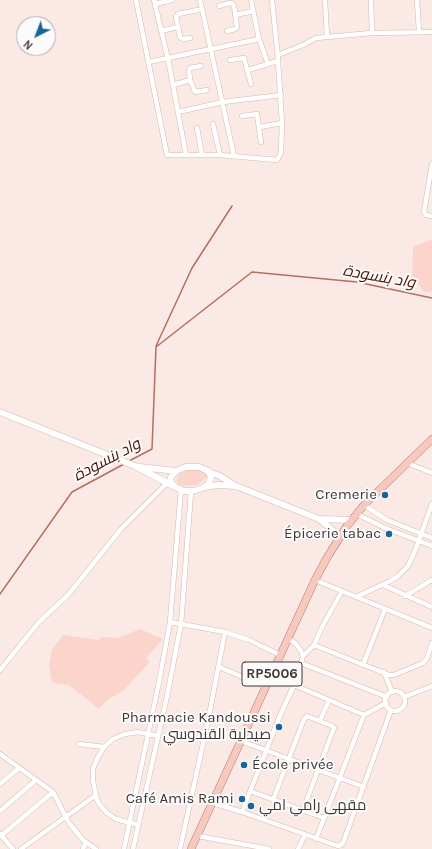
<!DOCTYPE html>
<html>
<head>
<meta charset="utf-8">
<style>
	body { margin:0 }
	#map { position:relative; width:432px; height:849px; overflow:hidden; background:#fbe9e5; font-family:Karla,sans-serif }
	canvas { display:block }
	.north { position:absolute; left:16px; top:16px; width:40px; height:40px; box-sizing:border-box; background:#fbfbfb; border:1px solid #b1adab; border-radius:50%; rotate:222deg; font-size:11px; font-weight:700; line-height:16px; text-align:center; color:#423734 }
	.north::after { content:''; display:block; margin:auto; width:14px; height:18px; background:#196498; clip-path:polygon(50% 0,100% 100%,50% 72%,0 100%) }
</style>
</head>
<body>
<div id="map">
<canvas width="432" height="849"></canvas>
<div class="north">N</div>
</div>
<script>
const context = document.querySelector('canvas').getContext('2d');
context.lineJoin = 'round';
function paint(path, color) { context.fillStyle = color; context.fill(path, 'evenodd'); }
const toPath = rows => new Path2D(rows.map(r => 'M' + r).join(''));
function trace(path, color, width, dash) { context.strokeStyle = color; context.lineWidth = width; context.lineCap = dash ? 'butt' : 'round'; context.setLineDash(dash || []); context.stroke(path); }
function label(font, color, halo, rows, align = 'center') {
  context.font = font + ' Karla,Cairo,sans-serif'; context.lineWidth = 4; context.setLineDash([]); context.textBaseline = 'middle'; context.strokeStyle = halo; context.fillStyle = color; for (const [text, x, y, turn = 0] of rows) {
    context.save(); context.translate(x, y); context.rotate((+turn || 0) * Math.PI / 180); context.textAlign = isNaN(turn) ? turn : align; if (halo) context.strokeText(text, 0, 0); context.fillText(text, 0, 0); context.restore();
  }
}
paint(toPath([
	[432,239,432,292,424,292,412,276,413,247],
	[202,469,208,474,207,477,197,485,184,486,178,484,176,481,181,470],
	[140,629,163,639,146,658,150,662,147,665,123,691,107,700,99,709,69,685,52,683,49,665,52,650,63,635,99,640,101,637,118,638]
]), '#fbd5cb');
trace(toPath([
	[156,346,192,268,232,206],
	[129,461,152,449,156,347,252,272,357,282,432,298],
	[0,594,72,492,124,464]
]), '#b17060', 1.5);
const street = toPath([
	[136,0,167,155,220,155,277,160,281,153,282,123,278,61,268,64,259,39,251,0],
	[154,0,168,59,186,155],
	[200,0,234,156],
	[272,0,278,58],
	[325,0,327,37],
	[371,0,372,33],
	[417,0,419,31],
	[155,4,172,0],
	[219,6,230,3,232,3,234,6,237,27,235,29,227,31],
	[235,15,253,11],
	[161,31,177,27],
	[190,38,183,39,180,37,176,17,178,14,198,10],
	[278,55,303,45,316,38,372,33,432,32],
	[230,60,244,58,251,84],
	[149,62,259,39],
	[201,66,190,68,189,70,190,80,195,92,207,90],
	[248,70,268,64],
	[173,85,190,80],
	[178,112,223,102,281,95],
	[242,116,257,114,261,142],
	[213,124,220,155],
	[260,127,282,123],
	[197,128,202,155],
	[432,164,424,212,426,215,432,216],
	[407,463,432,473],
	[364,505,387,520,432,538],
	[357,514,385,528,432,546],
	[315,580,432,628],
	[383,585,432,607],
	[405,596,432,580],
	[356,597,390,581,398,576,408,566,415,551,432,504],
	[170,622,225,632,249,640,280,655],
	[314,645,389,675,394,675,423,663,427,658,432,643],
	[303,656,314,645,322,627,342,591],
	[301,663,387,697],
	[363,665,385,609],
	[219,667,266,687],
	[274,668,285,672,290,672,295,670,301,663,303,656,301,651,296,644,288,638],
	[0,670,39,622,68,595,121,529,167,483],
	[384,672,392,692],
	[294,685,364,715],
	'385 701a10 10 0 1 1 20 0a10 10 0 1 1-20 0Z',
	[404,697,432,686],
	[320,721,329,700],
	[241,741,364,787],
	[79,744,104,747],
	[0,754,53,792,69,823,83,840,96,849],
	[0,784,19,768],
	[250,791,324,818],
	[273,800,304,719,307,716,332,726,334,728,303,810],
	[213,803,242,812,338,846,341,845,343,843,391,710],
	[0,811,36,780],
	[242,812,279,718,294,685,294,671],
	[138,825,116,819,107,813,100,805,97,800,93,781,93,769,97,759,104,747,113,739,125,734,138,732,158,736],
	[0,834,13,849],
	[2,835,53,792],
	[198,836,269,849],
	[316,839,364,715,386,703],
	[21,849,96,795],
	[83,849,86,842],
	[124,849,159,682,170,622,181,490],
	[133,849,167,696,181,624,191,492],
	[180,849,208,721,225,632],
	[298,849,305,835]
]);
const secondary = toPath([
	[0,412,135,466,175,487],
	[140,467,176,471],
	[186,467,199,467,208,471,211,477,209,483,203,488,193,491,184,491,175,487,170,481,171,477,176,471,186,467],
	[209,472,220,476,234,485],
	[205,487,218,485,236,486,319,519,340,536],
	[319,519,352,520]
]);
const primary = toPath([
	[191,849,315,580,328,556,347,526,364,505,432,439]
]);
trace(street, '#d5b8b1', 5.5);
trace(secondary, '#d5b8b1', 7);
trace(primary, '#b37e71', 8);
trace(street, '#fff', 4.5);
trace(secondary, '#fff', 6);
trace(primary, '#f6c8be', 7);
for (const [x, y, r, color] of [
	[385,495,4,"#196498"],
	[389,534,4,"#196498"],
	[279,727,4,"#196498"],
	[244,765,4,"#196498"],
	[242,799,4,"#196498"],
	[251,806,4,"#196498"]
]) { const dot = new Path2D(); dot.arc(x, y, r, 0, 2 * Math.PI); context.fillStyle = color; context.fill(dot); trace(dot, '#fbfbfb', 1.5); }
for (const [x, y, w] of [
	[272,674,60]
]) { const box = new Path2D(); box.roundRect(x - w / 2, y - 12, w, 24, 3); context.fillStyle = '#fbfbfb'; context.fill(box); trace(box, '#423734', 1); }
label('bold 14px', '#423734', null, [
	["RP5006",272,674]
]);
label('15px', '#423734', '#fbfbfb', [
	["Cremerie",377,495],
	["Épicerie tabac",381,534],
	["Pharmacie Kandoussi",271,718],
	["صيدلية القندوسي",271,735],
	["École privée",252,765,"left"],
	["Café Amis Rami",234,799],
	["مقهى رامي امي",259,806,"left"]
], 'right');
label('italic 16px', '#4b1407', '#fbfbfb', [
	["واد بنسودة",379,277,10],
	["واد بنسودة",107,460,-28]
]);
</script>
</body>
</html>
